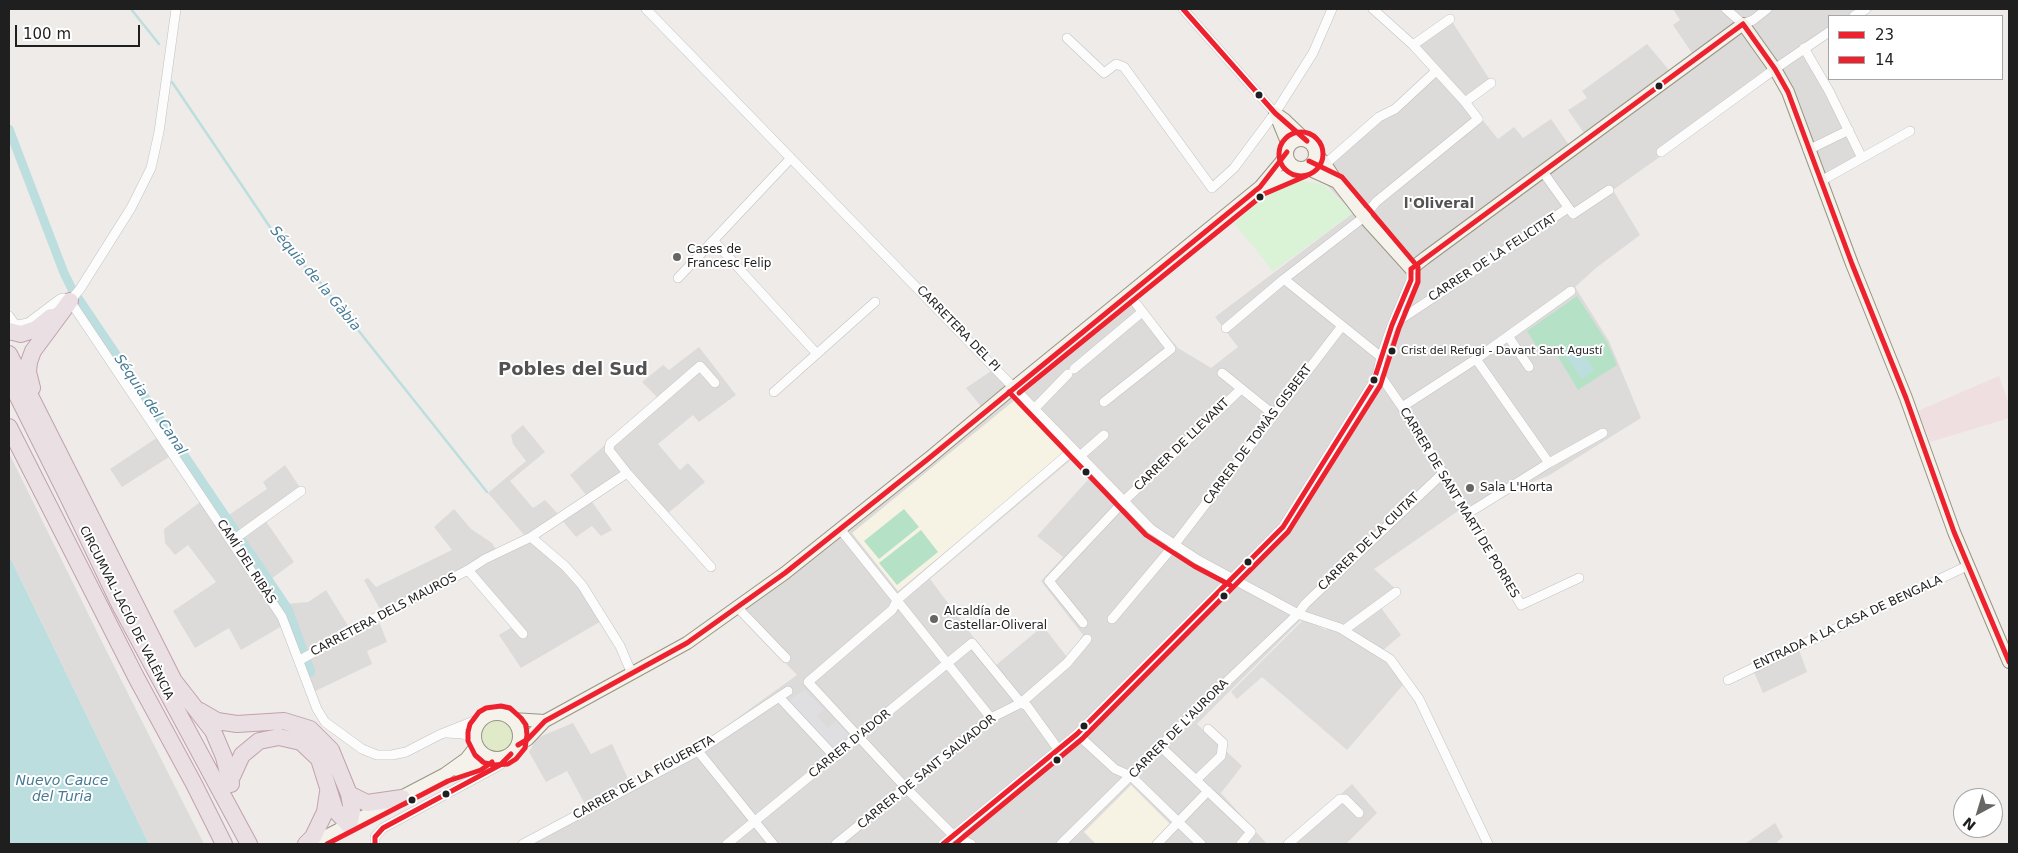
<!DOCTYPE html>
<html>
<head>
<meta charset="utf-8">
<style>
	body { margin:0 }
	#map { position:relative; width:2018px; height:853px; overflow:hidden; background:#eeebe8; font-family:"DejaVu Sans",sans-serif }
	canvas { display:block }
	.frame { position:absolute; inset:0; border:10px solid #1f1f1f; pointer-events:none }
	.legend { position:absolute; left:1828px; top:15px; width:175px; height:65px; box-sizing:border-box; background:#fff; border:1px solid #a5a5a5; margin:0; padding:6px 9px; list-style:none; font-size:15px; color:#1f1f1f }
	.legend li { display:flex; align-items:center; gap:10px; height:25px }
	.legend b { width:25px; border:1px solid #a5a5a5 }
	.north { position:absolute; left:1953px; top:788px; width:50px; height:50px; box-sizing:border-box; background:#fff; border:1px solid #a5a5a5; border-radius:50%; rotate:219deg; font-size:14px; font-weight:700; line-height:20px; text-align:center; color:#1f1f1f }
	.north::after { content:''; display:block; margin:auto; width:18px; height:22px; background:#676665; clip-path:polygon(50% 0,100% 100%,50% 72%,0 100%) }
	.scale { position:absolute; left:15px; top:25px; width:125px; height:22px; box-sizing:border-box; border:2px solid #1f1f1f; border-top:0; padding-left:6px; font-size:15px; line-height:18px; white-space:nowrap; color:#1f1f1f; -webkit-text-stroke:4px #fff; paint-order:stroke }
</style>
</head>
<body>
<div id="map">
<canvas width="2018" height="853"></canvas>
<div class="frame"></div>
<ul class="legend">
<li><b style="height:6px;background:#ed222e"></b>23</li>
<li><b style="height:6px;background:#ed222e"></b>14</li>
</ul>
<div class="north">N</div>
<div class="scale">100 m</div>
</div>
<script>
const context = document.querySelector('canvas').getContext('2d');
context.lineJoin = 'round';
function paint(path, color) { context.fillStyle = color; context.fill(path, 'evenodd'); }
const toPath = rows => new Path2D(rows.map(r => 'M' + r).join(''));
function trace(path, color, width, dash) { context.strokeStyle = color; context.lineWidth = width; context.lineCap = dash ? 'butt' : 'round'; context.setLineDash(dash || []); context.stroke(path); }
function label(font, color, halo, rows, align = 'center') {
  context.font = font + ' "DejaVu Sans",sans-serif'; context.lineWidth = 4; context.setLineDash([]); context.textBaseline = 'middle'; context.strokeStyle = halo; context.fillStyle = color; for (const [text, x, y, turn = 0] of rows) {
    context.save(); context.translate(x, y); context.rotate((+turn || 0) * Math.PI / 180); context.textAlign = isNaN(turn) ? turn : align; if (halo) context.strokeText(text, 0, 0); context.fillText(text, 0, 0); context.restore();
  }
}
paint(toPath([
	[1673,9,1874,9,1862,16,1829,16,1829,36,1806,51,1859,157,1824,176,1800,103,1780,72,1613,190,1640,235,1596,268,1575,287,1609,341,1641,418,1548,476,1461,509,1374,569,1399,592,1379,605,1401,635,1382,651,1305,616,1197,724,1242,766,1221,793,1267,844,533,844,529,836,586,806,567,771,546,782,529,752,537,738,573,723,591,754,612,744,630,783,700,745,797,675,738,614,863,517,988,415,966,388,997,367,1019,389,1134,296,1178,348,1211,368,1238,347,1215,317,1353,213,1316,174,1435,72,1414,48,1451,20,1492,83,1469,103,1498,139,1514,127,1523,138,1551,119,1569,145,1584,133,1568,110,1587,98,1582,91,1647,44,1669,70,1692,53,1673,25,1680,20],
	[1079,453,1096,471,1037,536,1063,557,1041,581,1083,635,1067,657,1043,626,995,666,930,579],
	[699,347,736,395,699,422,693,415,658,444,680,470,688,463,705,482,666,515,629,473,590,499,612,530,601,536,592,526,576,537,561,519,532,538,578,578,603,620,521,668,499,635,512,627,468,572,378,619,387,642,367,651,372,664,307,695,282,626,241,650,229,628,195,648,173,611,216,582,188,545,175,555,165,543,164,529,207,497,223,519,267,489,263,482,285,465,301,489,263,517,294,562,271,579,286,604,308,602,326,590,350,629,381,611,364,580,368,578,376,587,452,550,434,527,454,509,471,529,492,543,497,551,526,537,488,493,526,461,513,444,511,435,523,425,545,452,510,481,533,508,545,500,559,515,587,496,570,475,659,399,642,382,663,365,669,370],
	[158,437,169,457,122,487,110,469],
	[1799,650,1807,672,1763,693,1753,670],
	[1352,784,1377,813,1346,844,1284,844],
	[1775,823,1783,837,1777,842,1778,844,1745,844]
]), '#dddbda');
paint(toPath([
	[1999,376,2009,405,2009,418,1930,442,1918,411]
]), '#efdfe0');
paint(toPath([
	[1016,399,1067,451,898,591,852,533],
	[1131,785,1170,824,1151,844,1096,844,1084,832]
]), '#f7f3e4');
paint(toPath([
	'482 736a16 16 0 1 1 32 0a16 16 0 1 1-32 0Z'
]), '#e0e9c8');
paint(toPath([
	[1285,179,1323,184,1353,213,1273,271,1234,223]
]), '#daf2d5');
paint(toPath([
	[1577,296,1607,342,1617,365,1578,390,1554,350,1543,357,1527,331],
	[904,509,919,527,879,559,864,541],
	[921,530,938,552,897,585,879,563]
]), '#b5e2c7');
paint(toPath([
	[1304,619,1326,630,1329,627,1335,630,1380,656,1397,674,1403,685,1347,750,1262,677,1237,699,1231,692]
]), '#dedcdb');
paint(toPath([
	[804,690,824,709,817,716,828,728,836,721,849,734,829,755,780,706]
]), '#dfdfe2');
paint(toPath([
	[1577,345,1594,370,1582,379,1564,354],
	[9,555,149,844,9,844]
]), '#bddedf');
paint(toPath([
	[9,453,106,650,204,844,149,844,9,555]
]), '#dddcdb');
trace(toPath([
	[131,9,159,44],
	[172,82,276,236,319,281,487,492]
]), '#bddedf', 2.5);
trace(toPath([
	[9,129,64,273,72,289,288,609,311,672]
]), '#bddedf', 9);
const street = toPath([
	[646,9,1151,529,1198,560,1298,614,1340,628,1390,659,1419,699,1488,844],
	[1183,9,1275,113],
	[1726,9,1743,24,1753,20,1767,9],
	[1854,16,1866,9],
	[1067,38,1104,73,1116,64,1124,67,1212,188,1234,168,1275,113,1313,53,1332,9],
	[1413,45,1450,19],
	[1804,48,1829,91,1862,158],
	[1465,102,1491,83],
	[1808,150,1849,130],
	[1661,152,1779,66,1829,32],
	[1322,167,1379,117,1395,109,1436,71],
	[1543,172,1573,214,1609,190],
	[1821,181,1910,131],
	[714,241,817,354],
	[678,278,791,158],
	[1284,279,1381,357],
	[70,301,282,617,317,709,325,722,362,749,377,755,392,755,406,752,439,735,484,717],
	[70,301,80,289,131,208,151,168,159,132,176,9],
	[9,316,14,323,18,325,28,323,60,299,63,298,70,301],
	[1392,325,1568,208],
	[1226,328,1284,279,1364,217,1376,202,1478,119,1465,102,1413,45,1373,9],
	[1508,336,1529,367],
	[1476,359,1549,463],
	[1074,369,1142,312],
	[1378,372,1402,407,1443,473,1521,605,1579,578],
	[1222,373,1274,415],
	[774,392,875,302],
	[1104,402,1171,349,1128,293],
	[1402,407,1476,359,1571,291],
	[1035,408,1068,374],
	[1080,456,1104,435],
	[627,473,609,450,610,444,700,366,715,383],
	[1467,514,1549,463,1603,433],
	[840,529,991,718],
	[531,537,565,566,582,585,620,646,632,674],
	[233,540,301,491],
	[468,570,523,634],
	[738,608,786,658],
	[1112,619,1175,544,1342,326],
	[1083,623,1049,581,1124,501,1241,389],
	[1344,630,1396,592],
	[300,660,375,618,468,570,485,559,531,537,627,473,711,567],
	[1728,680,1967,566],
	[779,697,835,757],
	[447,733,463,734,475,739],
	[1077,734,1115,769,1131,776,1201,844],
	[1160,746,1251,832,1241,844],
	[698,751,773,844],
	[1196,780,1221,756,1223,743,1208,729],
	[375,844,375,837,383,828,500,765,511,754],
	[523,844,698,751,788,691],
	[727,844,972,643,1021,703,1027,706,1058,749],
	[836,844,991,718,1021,703,1067,663,1087,639],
	[943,844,1077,734,1283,527,1373,383,1378,372,1381,357,1392,325,1411,280,1411,269],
	[971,844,953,835,906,788,808,682,892,610,898,599,1073,450],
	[1061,844,1199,708,1298,614,1305,604,1443,473],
	[1157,844,1208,791],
	[1288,844,1340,799,1345,799,1359,813]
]);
const secondary = toPath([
	[1275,113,1285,120,1307,141],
	[1275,113,1289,147],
	'1287 154a14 14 0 1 1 28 0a14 14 0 1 1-28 0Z',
	[1316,154,1324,162,1337,182,1364,217,1411,269,1425,258,1743,24,1775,69,1788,92,1852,264,1906,398,1954,532,2009,662],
	[1306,168,1337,182],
	[1264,185,1303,169],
	'475 736a22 22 0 1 1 44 0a22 22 0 1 1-44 0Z',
	[512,719,545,721],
	[518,745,528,739,545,721,687,643,785,573,928,459,1014,387,1260,187,1281,162,1287,152],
	[457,770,478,763,487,756],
	[311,844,445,774,466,759,477,745]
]);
const highway = toPath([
	[9,331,21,334,36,329,51,317],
	[9,354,174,681,213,731,224,757,230,781],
	[9,379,69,499,120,605,249,844],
	[32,388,28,372,29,362,33,351,70,301],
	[9,427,136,677,194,784,224,844],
	[200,711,217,721,237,724,284,721,310,729,331,750,349,794,352,811,349,825],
	[231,784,230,781,242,755,259,741,279,737,301,742,319,759,335,810,349,825],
	[349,794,367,803,402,798],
	[306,844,313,837,325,812,328,792]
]);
trace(street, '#c3c2c0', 10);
trace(secondary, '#989581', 14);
trace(highway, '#c2a0b0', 18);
trace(street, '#fcfcfc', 9);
trace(secondary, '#f4f2eb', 12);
trace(highway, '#eae0e3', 16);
trace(toPath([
	[1183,9,1275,113,1307,141],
	[1743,24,1775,69,1788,92,1852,264,1906,398,1954,532,2009,662],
	[1411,269,1743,24],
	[518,745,528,739,545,721,687,643,785,573,928,459,1260,187,1287,152],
	[375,844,375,837,383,828,500,765,511,754],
	[943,844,1077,734,1283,527,1373,383,1392,325,1411,280,1411,269]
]), '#ed222e', 5);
trace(toPath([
	'1279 154a22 22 0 1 1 44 0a22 22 0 1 1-44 0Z',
	[1009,392,1146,535,1194,566,1230,585],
	[1019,393,1264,194,1306,176],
	[483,762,475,755,468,741,468,732,470,724,479,712,486,708,501,706,510,708,521,718,526,725,527,735,525,748,516,759,508,764,494,765,485,763],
	[327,844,448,781,481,770,492,762],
	[955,844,1082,739,1288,532,1380,386,1399,328,1418,282,1418,267,1342,177,1309,161]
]), '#ed222e', 5);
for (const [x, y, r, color] of [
	[1659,86,4.5,"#1f1f1f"],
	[1259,95,4.5,"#1f1f1f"],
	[1260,197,4.5,"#1f1f1f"],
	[677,257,5,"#676665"],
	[1392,351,4.5,"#1f1f1f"],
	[1374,380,4.5,"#1f1f1f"],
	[1086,472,4.5,"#1f1f1f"],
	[1470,488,5,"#676665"],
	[1248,562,4.5,"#1f1f1f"],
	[1224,596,4.5,"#1f1f1f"],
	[934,619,5,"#676665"],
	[1084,726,4.5,"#1f1f1f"],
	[1057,760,4.5,"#1f1f1f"],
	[446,794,4.5,"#1f1f1f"],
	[412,800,4.5,"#1f1f1f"]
]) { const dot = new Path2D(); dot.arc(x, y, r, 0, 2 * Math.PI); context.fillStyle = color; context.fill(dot); trace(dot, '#fff', 2); }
label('11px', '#1f1f1f', '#fff', [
	["Crist del Refugi - Davant Sant Agustí",1401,351]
], 'left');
label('12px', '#1f1f1f', '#fff', [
	["Cases de",687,250],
	["Francesc Felip",687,264],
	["Sala L'Horta",1480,488],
	["Alcaldía de",944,612],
	["Castellar-Oliveral",944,626]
], 'left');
label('12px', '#1f1f1f', '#fff', [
	["CARRER DE LA FELICITAT",1493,258,-33],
	["CARRETERA DEL PI",958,329,46],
	["CARRER DE TOMÀS GISBERT",1258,435,-53],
	["CARRER DE LLEVANT",1182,445,-44],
	["CARRER DE SANT MARTÍ DE PORRES",1459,503,59],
	["CARRER DE LA CIUTAT",1369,542,-44],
	["CAMÍ DEL RIBÀS",246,562,57],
	["CIRCUMVAL·LACIÓ DE VALÈNCIA",126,613,63],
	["CARRETERA DELS MAUROS",384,615,-28],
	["ENTRADA A LA CASA DE BENGALA",1848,623,-25],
	["CARRER DE L'AURORA",1179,729,-45],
	["CARRER D'ADOR",850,744,-39],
	["CARRER DE SANT SALVADOR",927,772,-39],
	["CARRER DE LA FIGUERETA",644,778,-29]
]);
label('bold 14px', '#525252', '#fff', [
	["l'Oliveral",1439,204]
]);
label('italic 14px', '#467b95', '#fff', [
	["Séquia de la Gàbia",315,279,50],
	["Séquia del Canal",150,405,56],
	["Nuevo Cauce",62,781],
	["del Turia",62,797]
]);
label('bold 18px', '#525252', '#fff', [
	["Pobles del Sud",573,370]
]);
</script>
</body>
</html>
